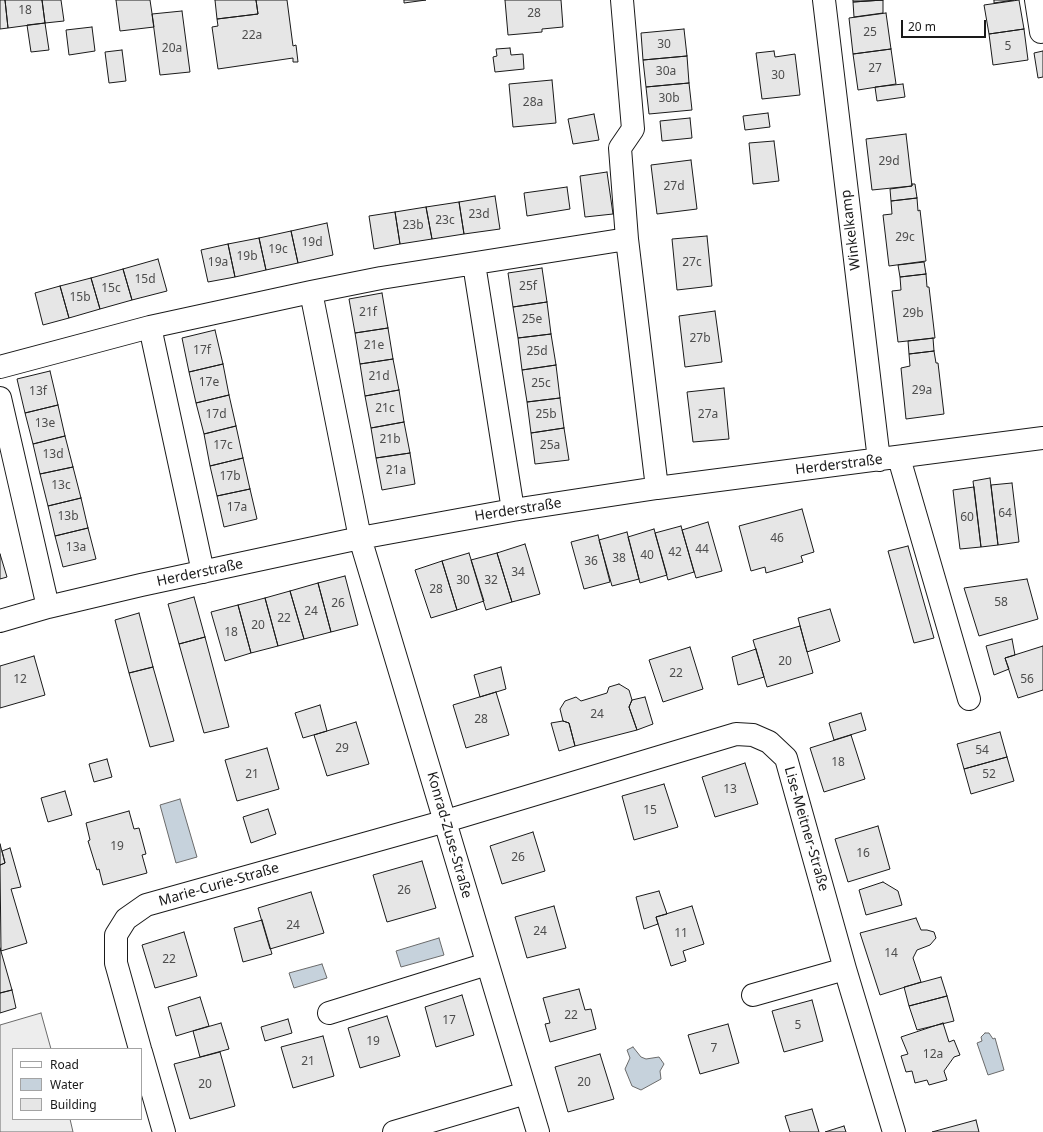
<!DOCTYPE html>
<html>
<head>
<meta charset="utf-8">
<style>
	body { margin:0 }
	#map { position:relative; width:1043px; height:1132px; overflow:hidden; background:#fff; font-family:"Noto Sans",sans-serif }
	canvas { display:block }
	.legend { position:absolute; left:12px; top:1048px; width:130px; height:72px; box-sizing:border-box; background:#fff; border:1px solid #a3a3a3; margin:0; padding:5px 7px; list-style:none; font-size:12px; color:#1a1a1a }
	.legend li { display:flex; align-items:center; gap:8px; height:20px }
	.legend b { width:20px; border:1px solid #a3a3a3 }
	.scale { position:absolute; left:901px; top:20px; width:85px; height:18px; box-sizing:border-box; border:2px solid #1a1a1a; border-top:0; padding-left:5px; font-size:12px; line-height:14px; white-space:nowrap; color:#1a1a1a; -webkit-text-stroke:3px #fff; paint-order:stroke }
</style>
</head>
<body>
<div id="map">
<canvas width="1043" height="1132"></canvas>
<ul class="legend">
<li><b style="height:5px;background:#fff"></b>Road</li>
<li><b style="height:11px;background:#c6d2dc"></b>Water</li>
<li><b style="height:11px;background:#e6e6e6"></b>Building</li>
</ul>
<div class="scale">20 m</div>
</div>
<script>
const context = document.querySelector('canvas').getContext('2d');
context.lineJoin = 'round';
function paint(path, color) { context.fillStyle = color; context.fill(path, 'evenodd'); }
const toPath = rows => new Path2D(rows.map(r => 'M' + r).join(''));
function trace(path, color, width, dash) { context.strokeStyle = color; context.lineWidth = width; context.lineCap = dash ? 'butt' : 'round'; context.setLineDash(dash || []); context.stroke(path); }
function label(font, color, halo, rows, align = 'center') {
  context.font = font + ' "Noto Sans",sans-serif'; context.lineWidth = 3; context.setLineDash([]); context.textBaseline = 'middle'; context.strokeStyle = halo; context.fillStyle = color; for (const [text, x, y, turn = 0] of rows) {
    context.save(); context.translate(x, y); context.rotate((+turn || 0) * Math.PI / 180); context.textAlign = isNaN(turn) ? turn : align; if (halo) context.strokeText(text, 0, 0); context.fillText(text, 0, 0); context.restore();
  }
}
const parking = toPath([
	[41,1013,51,1049,13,1049,13,1119,70,1119,73,1132,0,1132,0,1025,41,1013]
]);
paint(parking, '#ededed');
trace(parking, '#6a6a6a', 1);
const water = toPath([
	[180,799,197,857,176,863,160,805,180,799],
	[439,938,444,955,401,967,396,951,439,938],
	[322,964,327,978,294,988,289,973,322,964],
	[985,1033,989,1033,993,1039,995,1038,1004,1070,988,1075,977,1043,982,1041,981,1037,985,1033],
	[633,1047,641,1057,646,1059,659,1057,664,1064,660,1071,661,1079,641,1090,632,1086,625,1069,630,1058,627,1050,633,1047]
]);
paint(water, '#c6d2dc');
trace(water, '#6a6a6a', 1);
const building = toPath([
	[0,0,5,0,8,28,0,29,0,0],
	[5,0,42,0,45,23,8,28,5,0],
	[42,0,61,0,64,21,45,23,42,0],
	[116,0,150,0,154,27,120,31,116,0],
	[215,0,256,0,258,14,217,19,215,0],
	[256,0,287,0,293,46,296,45,298,62,293,62,293,58,218,69,212,27,218,26,217,19,258,14,256,0],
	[404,0,426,0,404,3,404,0],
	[505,0,561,0,563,27,542,29,542,32,508,35,505,0],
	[853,0,883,0,853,2,853,0],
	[883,0,883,13,854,17,853,2,883,0],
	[994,0,1014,0,994,3,994,0],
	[1019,0,1024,29,989,34,984,5,1019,0],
	[182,11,190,72,160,75,152,14,182,11],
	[886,13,891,49,853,54,849,18,886,13],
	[45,23,49,50,31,52,27,25,45,23],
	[92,27,95,51,69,55,66,30,92,27],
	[684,29,687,56,643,60,641,33,684,29],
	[1024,29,1028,60,993,65,989,34,1024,29],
	[510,48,511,55,523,54,524,69,495,72,493,57,497,56,496,49,510,48],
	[891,49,896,84,858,90,853,54,891,49],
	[122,50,126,81,109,83,105,52,122,50],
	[774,51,775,57,795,54,800,95,762,99,756,53,774,51],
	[1043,51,1043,77,1038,78,1034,53,1043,51],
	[687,56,689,83,646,87,643,60,687,56],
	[552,80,556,123,513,127,509,84,552,80],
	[689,83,692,110,649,114,646,87,689,83],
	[903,84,905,97,877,101,875,87,903,84],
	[768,113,770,127,745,130,743,116,768,113],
	[594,114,599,140,573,144,568,119,594,114],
	[690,118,692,138,662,141,660,121,690,118],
	[906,134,912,186,872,190,866,139,906,134],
	[774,141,779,181,753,184,749,143,774,141],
	[691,160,697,209,657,214,651,165,691,160],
	[607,172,613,214,585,217,580,176,607,172],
	[912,184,915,184,917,198,891,201,890,189,912,186,912,184],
	[567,187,570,209,527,216,524,193,567,187],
	[495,196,500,229,464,234,459,202,495,196],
	[917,198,918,211,920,210,926,261,889,266,883,215,892,214,891,201,917,198],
	[459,202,464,234,432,239,426,207,459,202],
	[426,207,432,239,400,244,395,212,426,207],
	[395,212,400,244,374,249,369,216,395,212],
	[327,223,333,255,298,263,291,231,327,223],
	[291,231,298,263,266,270,259,238,291,231],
	[707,236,712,286,677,290,672,239,707,236],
	[259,238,266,270,235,277,228,244,259,238],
	[228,244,235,277,208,282,201,250,228,244],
	[158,259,167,291,132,300,123,269,158,259],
	[924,262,926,274,900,277,898,265,924,262],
	[542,268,547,302,513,307,508,273,542,268],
	[123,269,132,300,100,309,91,278,123,269],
	[926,274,927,287,929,287,935,338,898,342,892,291,901,290,900,277,926,274],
	[91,278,100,309,69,318,60,286,91,278],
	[60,286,69,318,43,325,35,293,60,286],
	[382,293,388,328,355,333,349,299,382,293],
	[547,302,551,334,518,338,513,307,547,302],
	[715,311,722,362,685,367,679,316,715,311],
	[388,328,393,359,360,364,355,333,388,328],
	[215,330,223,364,189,372,182,338,215,330],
	[551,334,556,365,522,370,518,338,551,334],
	[933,338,934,351,909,354,908,341,933,338],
	[934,351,936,363,938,363,944,414,906,419,901,368,910,366,909,354,934,351],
	[393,359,399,390,365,396,360,364,393,359],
	[223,364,229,395,196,403,189,372,223,364],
	[556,365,560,398,527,402,522,370,556,365],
	[50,371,58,405,25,413,17,379,50,371],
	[724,388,729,439,693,442,687,392,724,388],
	[399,390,404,422,371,428,365,396,399,390],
	[229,395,236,426,204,434,196,403,229,395],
	[560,398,564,428,531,433,527,402,560,398],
	[58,405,65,436,33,444,25,413,58,405],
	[404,422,410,453,376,458,371,428,404,422],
	[236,426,243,458,210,466,204,434,236,426],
	[564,428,569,460,535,464,531,433,564,428],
	[65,436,73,467,40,474,33,444,65,436],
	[410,453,415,484,382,490,376,458,410,453],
	[243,458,250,489,217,496,210,466,243,458],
	[73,467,81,498,48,506,40,474,73,467],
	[990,478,998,545,981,547,973,481,990,478],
	[1012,483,1019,542,998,545,991,485,1012,483],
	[974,487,981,547,960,549,953,490,974,487],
	[250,489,257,519,224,527,217,496,250,489],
	[81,498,88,528,55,536,48,506,81,498],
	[802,509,814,552,801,556,803,562,766,573,765,567,751,571,739,526,802,509],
	[708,522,722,571,696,578,682,530,708,522],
	[681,526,694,572,668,580,655,533,681,526],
	[88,528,96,559,63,567,55,536,88,528],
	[654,529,667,575,640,583,628,537,654,529],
	[627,532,639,579,612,586,599,540,627,532],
	[598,535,610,582,584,589,571,542,598,535],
	[525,544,540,594,512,602,497,553,525,544],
	[908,546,934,638,914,643,888,551,908,546],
	[469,553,484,601,457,610,442,561,469,553],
	[497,553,512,602,486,610,471,560,497,553],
	[0,554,7,577,0,579,0,554],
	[442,561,457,610,431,618,415,570,442,561],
	[345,576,358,625,331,632,318,583,345,576],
	[1027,579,1038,619,979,636,964,588,1027,579],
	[318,583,331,632,304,639,290,591,318,583],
	[290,591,304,639,278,646,265,598,290,591],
	[194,597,205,637,179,644,168,604,194,597],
	[265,598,278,646,251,653,238,605,265,598],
	[238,605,251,653,225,661,211,612,238,605],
	[830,609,840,641,807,652,798,618,830,609],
	[139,613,153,667,129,673,115,620,139,613],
	[800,626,813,673,767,687,753,640,800,626],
	[205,637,229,727,204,733,179,644,205,637],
	[1012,639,1015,655,1005,658,1009,669,994,675,986,646,1012,639],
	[1043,646,1043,690,1018,698,1005,658,1043,646],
	[690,647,703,689,663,702,649,660,690,647],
	[756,649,764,677,738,685,732,657,756,649],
	[34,656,45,695,0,708,0,666,34,656],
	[153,667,174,741,150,747,129,673,153,667],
	[501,667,506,689,480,697,474,675,501,667],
	[619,684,629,690,632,700,629,707,637,730,575,746,569,723,563,721,560,709,565,701,576,697,581,701,607,693,609,687,619,684],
	[496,692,509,735,466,748,453,705,496,692],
	[645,697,653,724,637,730,629,707,632,700,645,697],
	[320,705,327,731,303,738,295,713,320,705],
	[861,713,866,730,834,740,829,723,861,713],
	[563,721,569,723,575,746,559,751,551,723,563,721],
	[356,722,369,764,327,776,314,735,356,722],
	[1000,732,1007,757,964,769,957,744,1000,732],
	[851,735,865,779,824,792,810,748,851,735],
	[267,748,279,789,237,801,225,760,267,748],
	[1007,757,1014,781,971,794,964,769,1007,757],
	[107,759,112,777,94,782,89,764,107,759],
	[745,763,758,804,715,817,702,777,745,763],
	[664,784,678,827,634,840,622,796,664,784],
	[65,791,72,815,48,822,41,798,65,791],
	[268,809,276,834,251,843,243,817,268,809],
	[129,811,134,829,139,828,146,854,142,855,147,873,103,885,99,869,97,870,88,841,90,840,86,823,129,811],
	[878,826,890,869,848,882,835,839,878,826],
	[533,832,545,871,502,884,490,846,533,832],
	[0,844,5,863,0,865,0,844],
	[10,848,21,887,11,889,27,943,1,951,0,865,5,863,2,851,10,848],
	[422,861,436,908,387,922,373,875,422,861],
	[883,882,898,891,902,905,866,915,859,890,883,882],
	[659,891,667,914,656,917,658,924,644,929,636,897,659,891],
	[311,892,324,933,270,949,258,908,311,892],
	[554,906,566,948,527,958,515,917,554,906],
	[692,906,704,944,683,951,686,961,671,966,656,917,692,906],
	[916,918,921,930,927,930,934,932,936,938,930,945,917,950,913,958,921,982,880,995,860,933,916,918],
	[262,920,272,954,243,962,234,928,262,920],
	[184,932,197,976,155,988,142,945,184,932],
	[0,948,12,990,0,993,0,948],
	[941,977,947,996,909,1006,904,987,941,977],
	[579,989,585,1010,591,1009,596,1029,550,1042,545,1024,550,1023,543,998,579,989],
	[12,990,16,1008,0,1013,0,993,12,990],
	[462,995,474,1035,436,1047,425,1007,462,995],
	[947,996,954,1021,917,1030,909,1006,947,996],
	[200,997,209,1026,176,1036,168,1007,200,997],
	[812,1000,823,1041,784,1052,772,1011,812,1000],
	[387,1016,400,1056,360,1068,348,1028,387,1016],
	[288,1019,292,1033,265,1041,261,1027,288,1019],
	[221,1023,229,1049,200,1057,193,1031,221,1023],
	[943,1023,949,1042,954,1040,960,1055,954,1057,944,1071,947,1080,929,1085,927,1080,915,1083,912,1071,906,1072,901,1056,908,1054,901,1037,943,1023],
	[728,1024,739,1063,700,1074,688,1035,728,1024],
	[323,1036,334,1076,293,1088,281,1047,323,1036],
	[220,1052,235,1106,190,1119,174,1064,220,1052],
	[600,1054,614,1099,568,1112,555,1067,600,1054],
	[812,1109,819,1132,790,1132,785,1116,812,1109],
	[976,1120,979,1132,932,1132,976,1120],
	[844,1126,846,1132,825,1132,844,1126]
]);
paint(building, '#e6e6e6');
trace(building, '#1a1a1a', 1);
const minor = toPath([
	[824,0,879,460],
	[1036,0,1041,32],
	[627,239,657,488],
	[474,264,513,510],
	[311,292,360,538,538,1132],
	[150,327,203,572],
	[0,367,150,327,311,292,381,278,627,239,620,148,633,129,622,0],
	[0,398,48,607],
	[899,458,969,699],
	[0,621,48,607,141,585,360,538,513,510,657,488,1043,438],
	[753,995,845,969],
	[329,1013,487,964],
	[140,1049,116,963,116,935,126,919,146,905,446,821,736,734,753,735,769,742,786,758,845,969,894,1132],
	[141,1052,164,1132],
	[394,1132,526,1093]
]);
trace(minor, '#1a1a1a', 24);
trace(minor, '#fff', 22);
label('12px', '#4d4d4d', null, [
	["18",25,11],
	["28",534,14],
	["25",870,33],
	["22a",252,36],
	["30",664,45],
	["5",1008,47],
	["20a",172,49],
	["27",875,69],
	["30a",666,72],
	["30",778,76],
	["30b",669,99],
	["28a",533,103],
	["29d",889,162],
	["27d",674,187],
	["23d",479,215],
	["23c",445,221],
	["23b",413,226],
	["29c",905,238],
	["19d",312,243],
	["19c",278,250],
	["19b",247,257],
	["19a",218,263],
	["27c",692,263],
	["15d",145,280],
	["25f",528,287],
	["15c",111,289],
	["15b",80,298],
	["21f",368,313],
	["29b",913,314],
	["25e",532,320],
	["27b",700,339],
	["21e",374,346],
	["17f",202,351],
	["25d",537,352],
	["21d",379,377],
	["17e",209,383],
	["25c",541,384],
	["29a",922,391],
	["13f",38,392],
	["21c",385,409],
	["17d",216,415],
	["25b",546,415],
	["27a",708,415],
	["13e",45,424],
	["21b",390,440],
	["17c",223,446],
	["25a",550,446],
	["13d",53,455],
	["21a",396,471],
	["17b",230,477],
	["13c",61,486],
	["17a",237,508],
	["64",1005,514],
	["13b",68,517],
	["60",967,518],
	["46",777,539],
	["13a",76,548],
	["44",702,550],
	["42",675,553],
	["40",647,556],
	["38",619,559],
	["36",591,562],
	["34",518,573],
	["30",463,581],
	["32",491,581],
	["28",436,590],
	["58",1001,603],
	["26",338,604],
	["24",311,612],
	["22",284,619],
	["20",258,626],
	["18",231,633],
	["20",785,662],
	["22",676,674],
	["12",20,680],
	["56",1027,680],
	["24",597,715],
	["28",481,720],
	["29",342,749],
	["54",982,751],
	["18",838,763],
	["21",252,775],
	["52",989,775],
	["13",730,790],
	["15",650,811],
	["19",117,847],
	["16",863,854],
	["26",518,858],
	["26",404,891],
	["24",293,926],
	["24",540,932],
	["11",681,934],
	["14",891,954],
	["22",169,960],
	["22",571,1016],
	["17",449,1021],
	["5",798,1026],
	["19",373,1042],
	["7",714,1049],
	["12a",933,1055],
	["21",308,1062],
	["20",584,1083],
	["20",205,1085]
]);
label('14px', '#1a1a1a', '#fff', [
	["Winkelkamp",851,230,-97],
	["Herderstraße",839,465,-7],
	["Herderstraße",518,510,-9],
	["Herderstraße",200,573,-12],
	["Lise-Meitner-Straße",806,829,74],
	["Konrad-Zuse-Straße",449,835,74],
	["Marie-Curie-Straße",219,885,-16]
]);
</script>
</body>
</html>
